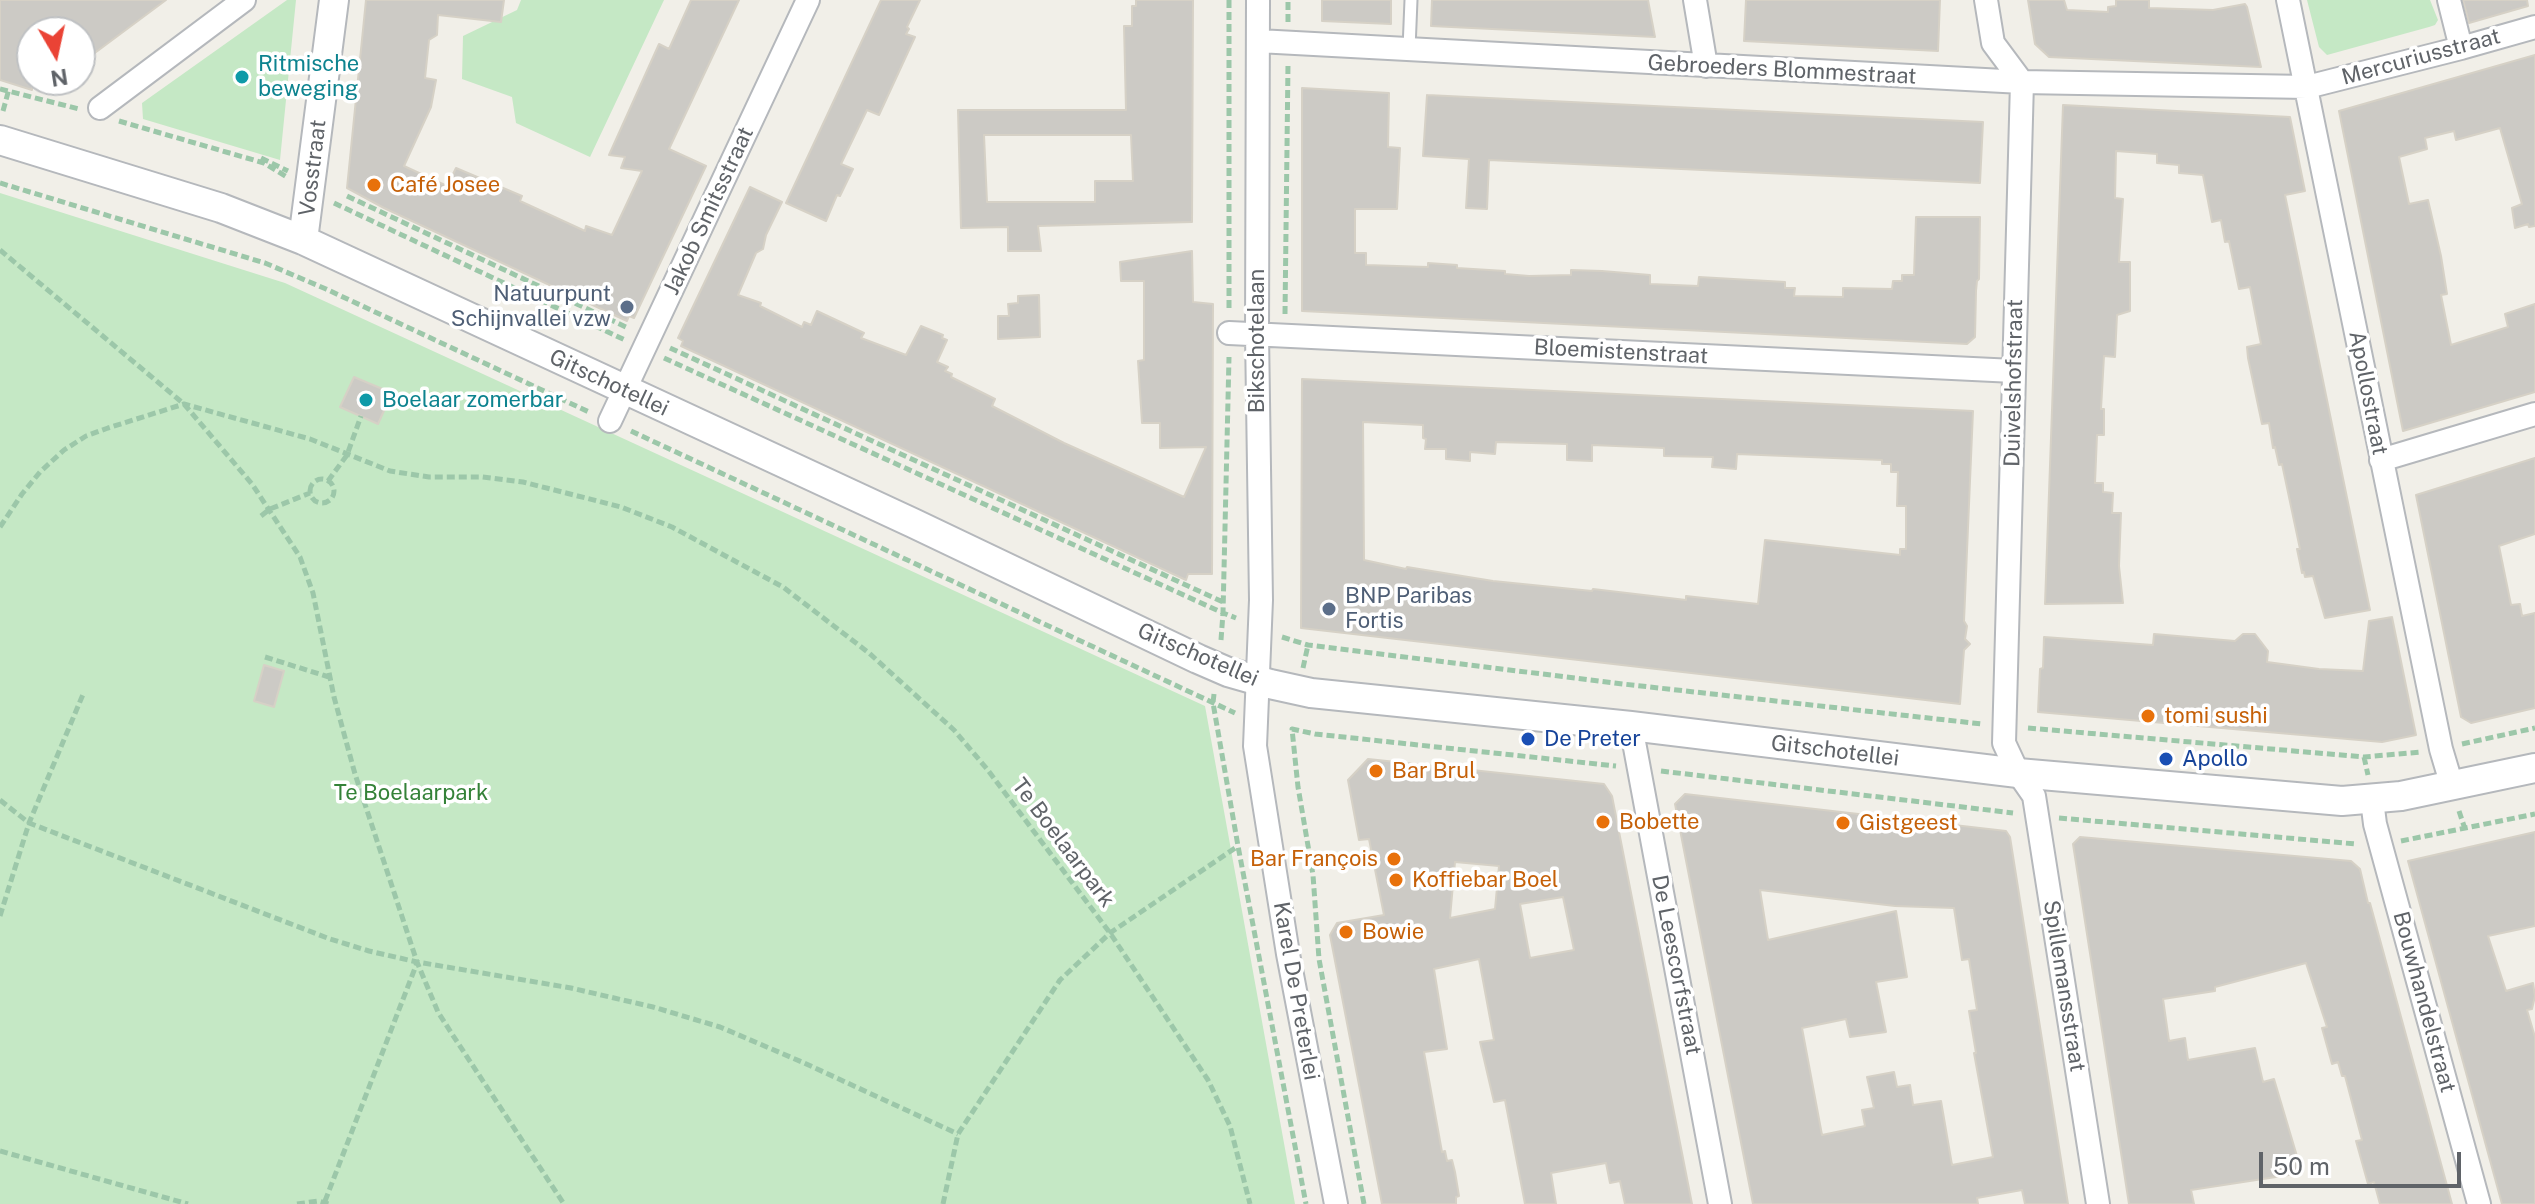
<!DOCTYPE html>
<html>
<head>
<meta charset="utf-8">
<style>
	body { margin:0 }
	#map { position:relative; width:2535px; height:1204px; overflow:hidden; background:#f1efe8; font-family:"Public Sans",sans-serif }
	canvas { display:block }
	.north { position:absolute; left:16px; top:16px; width:80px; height:80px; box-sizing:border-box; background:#fff; border:2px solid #bfc1c3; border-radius:50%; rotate:171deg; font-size:22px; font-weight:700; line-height:32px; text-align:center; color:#5f6368 }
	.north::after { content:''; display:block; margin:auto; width:28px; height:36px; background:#ea4335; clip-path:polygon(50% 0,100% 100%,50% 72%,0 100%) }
	.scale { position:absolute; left:2259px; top:1152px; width:202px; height:36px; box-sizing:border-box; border:4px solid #5f6368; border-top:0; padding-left:10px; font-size:24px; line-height:28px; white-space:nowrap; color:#5f6368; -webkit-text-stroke:6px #fff; paint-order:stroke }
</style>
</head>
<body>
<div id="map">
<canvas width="2535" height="1204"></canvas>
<div class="north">N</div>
<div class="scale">50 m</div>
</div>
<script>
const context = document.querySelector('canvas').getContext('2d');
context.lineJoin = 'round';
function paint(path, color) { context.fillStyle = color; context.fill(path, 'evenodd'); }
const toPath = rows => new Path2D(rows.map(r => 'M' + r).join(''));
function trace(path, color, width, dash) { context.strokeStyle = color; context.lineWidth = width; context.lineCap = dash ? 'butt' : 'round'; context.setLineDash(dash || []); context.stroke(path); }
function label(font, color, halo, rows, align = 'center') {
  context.font = font + ' "Public Sans",sans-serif'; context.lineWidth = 7; context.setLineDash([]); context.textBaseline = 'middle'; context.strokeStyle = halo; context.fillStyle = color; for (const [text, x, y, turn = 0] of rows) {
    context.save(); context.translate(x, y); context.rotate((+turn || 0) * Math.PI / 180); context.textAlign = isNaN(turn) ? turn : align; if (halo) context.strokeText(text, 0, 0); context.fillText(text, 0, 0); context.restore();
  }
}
paint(toPath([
	[287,0,296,0,280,160,143,119,142,103],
	[521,0,664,0,590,157,516,123,512,97,462,79,463,36,517,10],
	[2307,0,2430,0,2438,20,2435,25,2429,27,2327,55,2319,47],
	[0,193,285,283,1205,706,1295,1204,0,1204]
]), '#c5e8c5');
const building = toPath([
	[0,0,166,0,80,64,80,32,32,32,32,90,0,80,0,0],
	[366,0,504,0,501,22,438,15,437,35,429,40,425,78,436,80,431,107,404,166,447,186,456,168,522,196,520,201,585,231,586,226,612,235,642,171,621,168,625,157,609,155,659,44,669,49,691,0,739,0,669,149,706,166,634,318,629,316,627,321,384,208,347,188,366,0],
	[881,0,920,0,907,27,909,29,906,34,915,37,879,115,867,110,841,164,853,169,840,196,837,195,826,221,786,203,881,0],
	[1136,0,1193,0,1192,222,1038,226,1041,251,1008,251,1008,227,961,228,958,110,1126,110,1124,26,1132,26,1132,6,1136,6,1136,0],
	[984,135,1131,135,1133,181,1095,181,1095,202,987,202,984,135],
	[1322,0,1391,0,1391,24,1322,21,1322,0],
	[1432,0,1648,0,1655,37,1431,26,1432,0],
	[1746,0,1940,0,1938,51,1744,41,1746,0],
	[2028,0,2064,0,2067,10,2108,12,2108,7,2116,6,2116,0,2149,0,2149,8,2213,10,2245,4,2247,7,2261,67,2049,57,2035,44,2028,0],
	[2463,0,2527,0,2528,6,2469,23,2463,0],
	[2535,55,2535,226,2529,227,2528,224,2515,228,2512,208,2522,204,2500,128,2456,140,2454,131,2425,138,2427,149,2399,157,2409,204,2428,200,2441,256,2447,294,2441,295,2451,345,2508,327,2505,314,2535,304,2535,392,2403,431,2339,111,2535,55],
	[1302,88,1389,93,1388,147,1400,148,1397,209,1355,209,1355,253,1366,253,1366,265,1428,267,1428,263,1457,265,1457,268,1505,271,1505,274,1529,276,1571,275,1571,270,1602,271,1650,275,1650,284,1698,286,1699,277,1785,282,1785,288,1795,288,1794,296,1843,297,1843,288,1892,289,1893,281,1902,281,1902,275,1914,275,1916,217,1980,217,1979,279,1977,281,1976,291,1975,337,1967,344,1302,311,1302,88],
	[1427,95,1983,122,1980,183,1489,160,1487,209,1466,208,1469,159,1423,156,1427,95],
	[2063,105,2290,117,2305,191,2285,195,2370,610,2325,618,2313,576,2305,577,2304,572,2302,573,2297,549,2300,549,2282,464,2279,465,2275,447,2273,448,2269,423,2262,424,2248,358,2247,347,2261,344,2250,287,2239,289,2229,241,2225,242,2221,220,2212,222,2203,175,2179,173,2179,165,2157,163,2157,154,2116,151,2115,198,2123,199,2119,262,2130,262,2130,311,2117,315,2115,357,2104,356,2101,409,2104,409,2104,435,2097,435,2095,483,2103,483,2103,492,2113,493,2112,513,2121,513,2119,566,2123,603,2045,604,2063,105],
	[750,187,782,202,766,235,763,249,756,253,738,295,761,303,760,306,802,327,804,322,811,325,817,311,864,333,861,338,906,355,921,326,943,335,942,338,947,340,937,362,948,367,945,371,952,374,951,377,995,399,992,406,1064,443,1184,497,1206,447,1160,448,1160,423,1142,423,1138,361,1144,360,1144,281,1121,281,1120,262,1192,251,1193,302,1213,304,1212,574,1188,574,1186,580,681,346,683,341,678,338,750,187],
	[1039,295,1040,337,998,339,998,316,1009,316,1008,304,1018,303,1018,296,1039,295],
	[354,377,392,393,378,424,340,407,354,377],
	[1302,379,1973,411,1964,621,1967,626,1965,639,1970,644,1964,650,1960,704,1301,628,1302,379],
	[1363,422,1423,425,1423,438,1426,439,1425,449,1446,449,1446,459,1470,461,1470,452,1495,454,1496,442,1567,444,1567,460,1592,461,1592,445,1664,448,1664,456,1713,457,1712,467,1736,469,1737,454,1882,460,1882,464,1891,464,1891,472,1898,472,1897,506,1906,506,1906,549,1900,549,1900,555,1765,540,1758,604,1686,596,1686,600,1593,589,1592,591,1493,581,1407,567,1406,569,1364,560,1363,422],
	[2535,458,2535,534,2499,546,2511,605,2520,604,2522,616,2535,613,2535,708,2471,723,2461,717,2416,495,2535,458],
	[2392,617,2416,735,2382,742,2038,712,2040,669,2043,668,2044,637,2153,645,2154,634,2235,641,2243,634,2255,634,2268,651,2267,662,2319,669,2363,671,2369,621,2392,617],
	[264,665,284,671,274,707,254,701,264,665],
	[1368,759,1604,784,1612,796,1692,1204,1625,1204,1620,1181,1610,1183,1606,1163,1551,1173,1556,1204,1525,1204,1505,1100,1494,1102,1480,1042,1494,1040,1479,959,1434,969,1447,1049,1424,1052,1442,1152,1445,1151,1447,1161,1452,1160,1455,1172,1459,1196,1456,1197,1456,1204,1382,1204,1330,935,1337,923,1384,915,1369,839,1359,840,1348,780,1368,759],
	[1455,862,1499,866,1495,909,1450,918,1455,862],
	[1563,897,1574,950,1530,958,1520,904,1563,897],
	[1685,794,2006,831,2010,837,2068,1204,2025,1204,2022,1190,1977,1198,1978,1204,1753,1204,1675,804,1685,794],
	[1760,890,1895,906,1954,908,1962,960,1969,959,1977,1010,1969,1011,1976,1053,1974,1053,1993,1157,1952,1165,1941,1101,1913,1105,1910,1085,1897,1087,1894,1072,1867,1077,1874,1108,1862,1110,1865,1126,1822,1135,1802,1028,1846,1019,1850,1037,1886,1032,1876,982,1907,977,1896,911,1768,940,1760,890],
	[2535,832,2535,926,2488,936,2506,991,2533,983,2535,996,2532,1009,2527,1010,2535,1037,2535,1204,2502,1204,2408,861,2535,832],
	[2080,837,2351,861,2360,869,2368,903,2370,903,2452,1204,2380,1204,2374,1182,2368,1184,2356,1141,2362,1140,2345,1076,2342,1076,2338,1062,2332,1064,2322,1028,2327,1027,2306,963,2215,987,2215,991,2163,999,2169,1041,2185,1038,2188,1060,2255,1048,2263,1082,2274,1079,2302,1173,2191,1190,2194,1204,2129,1204,2073,844,2080,837]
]);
paint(building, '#cccac5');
trace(building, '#d6d1c6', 2);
const service = toPath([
	[1409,49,1411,0]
]);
const minor = toPath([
	[1258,0,1257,334,1261,600,1255,746,1288,954,1336,1204],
	[1695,0,1706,66],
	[1986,0,1993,43,2022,82,2004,743,2018,773,2034,796,2098,1204],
	[2288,0,2441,749,2452,786],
	[2449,0,2461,48],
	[1258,41,2022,82,2307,87,2461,48,2535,27],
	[100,108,244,0],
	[1229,333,2014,371],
	[610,421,808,0],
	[2381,460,2535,414],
	[1631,726,1720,1204],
	[2372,800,2375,824,2479,1204]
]);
const tertiary = toPath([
	[0,140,221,208,303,240,913,523,1198,659,1228,672,1270,684,1311,693,1631,726,2018,773,2342,801,2401,796,2535,768],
	[303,240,334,0]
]);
trace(service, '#b5b8bc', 15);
trace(minor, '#b5b8bc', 26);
trace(tertiary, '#b5b8bc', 32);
trace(toPath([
	[1229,0,1229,311],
	[1288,22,1288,0],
	[0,89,79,109],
	[3,111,9,89],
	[119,121,264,163,287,177],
	[261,158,288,171],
	[0,183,265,263,326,289,589,412],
	[347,196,628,328],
	[334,203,625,340],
	[0,250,184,404,252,484,300,557,313,593,334,697,355,774,417,962,438,1012,452,1034,564,1204],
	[1285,314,1288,64],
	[670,348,1223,602],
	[664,358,1223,613,1229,357],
	[631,431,1235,713],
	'310 491a12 12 0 1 1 24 0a12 12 0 1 1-24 0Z',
	[328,481,347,455,361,416],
	[261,516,270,509,310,493],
	[0,527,22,494,40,472,64,450,86,436,108,428,184,404,310,439,390,471,429,477,482,477,523,482,621,507,672,527,733,560,783,587,869,653,954,730,987,769,1110,933,1208,1080,1230,1126,1250,1204],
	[1282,637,1308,645,1623,684,1982,724],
	[1221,640,1223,613,1236,618],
	[265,657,329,677],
	[1303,668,1308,645],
	[1214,694,1213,703,1238,846,1306,1204],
	[2028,728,2364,757,2421,752],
	[2462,744,2535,728],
	[2364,757,2368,775],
	[1661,771,2013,813],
	[0,800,29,823,330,939,369,951,417,962,571,988,653,1007,720,1027,802,1062,958,1134],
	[2459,811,2465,829],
	[2059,818,2356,844],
	[2401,841,2535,814],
	[0,916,29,823,84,692],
	[0,1151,188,1204],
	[325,1201,417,963],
	[297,1204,318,1201,329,1204],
	[943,1204,958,1134,1060,980,1110,933,1238,846],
	[1364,1204,1319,959,1313,875,1298,787,1292,729,1315,734,1616,766]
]), '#9cc7a9', 5, [8, 4]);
trace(service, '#fff', 11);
trace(minor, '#fff', 22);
trace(tertiary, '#fff', 28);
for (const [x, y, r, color] of [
	[242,77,8,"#0f9aa8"],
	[374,185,8,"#e8710a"],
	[627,307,8,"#5c6f8a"],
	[366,400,8,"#0f9aa8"],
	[1329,609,8,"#5c6f8a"],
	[2148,716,8,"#e8710a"],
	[1528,739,8,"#1a4fb4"],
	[2166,759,8,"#1a4fb4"],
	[1376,771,8,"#e8710a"],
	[1603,822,8,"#e8710a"],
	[1843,823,8,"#e8710a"],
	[1394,859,8,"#e8710a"],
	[1396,880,8,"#e8710a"],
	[1346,932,8,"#e8710a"]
]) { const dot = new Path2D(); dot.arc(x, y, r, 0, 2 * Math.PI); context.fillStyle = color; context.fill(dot); trace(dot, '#fff', 3); }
label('22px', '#5f6368', '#fff', [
	["Mercuriusstraat",2421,57,-15],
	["Gebroeders Blommestraat",1782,70,3],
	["Vosstraat",313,168,-83],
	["Jakob Smitsstraat",709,211,-65],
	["Bikschotelaan",1257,341,-90],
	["Bloemistenstraat",1621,352,3],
	["Gitschotellei",609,383,25],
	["Duivelshofstraat",2014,383,-89],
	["Apollostraat",2368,393,79],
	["Gitschotellei",1198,655,23],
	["Gitschotellei",1835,751,7],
	["Te Boelaarpark",1063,843,53],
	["De Leescorfstraat",1676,965,79],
	["Spillemansstraat",2064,986,81],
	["Karel De Preterlei",1296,991,80],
	["Bouwhandelstraat",2424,1002,75]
]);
label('22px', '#0d838f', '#fff', [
	["Ritmische",258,64],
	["beweging",258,89],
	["Boelaar zomerbar",382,400]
], 'left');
label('22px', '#c56008', '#fff', [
	["Café Josee",390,185],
	["tomi sushi",2164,716],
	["Bar Brul",1392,771],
	["Bobette",1619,822],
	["Gistgeest",1859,823],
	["Bar François",1378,859,"right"],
	["Koffiebar Boel",1412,880],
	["Bowie",1362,932]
], 'left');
label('22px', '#4e5e75', '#fff', [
	["Natuurpunt",611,294],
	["Schijnvallei vzw",611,319],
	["BNP Paribas",1345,596,"left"],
	["Fortis",1345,621,"left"]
], 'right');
label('22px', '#164399', '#fff', [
	["De Preter",1544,739],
	["Apollo",2182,759]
], 'left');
label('22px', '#348238', '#fff', [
	["Te Boelaarpark",411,793]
]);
</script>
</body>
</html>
